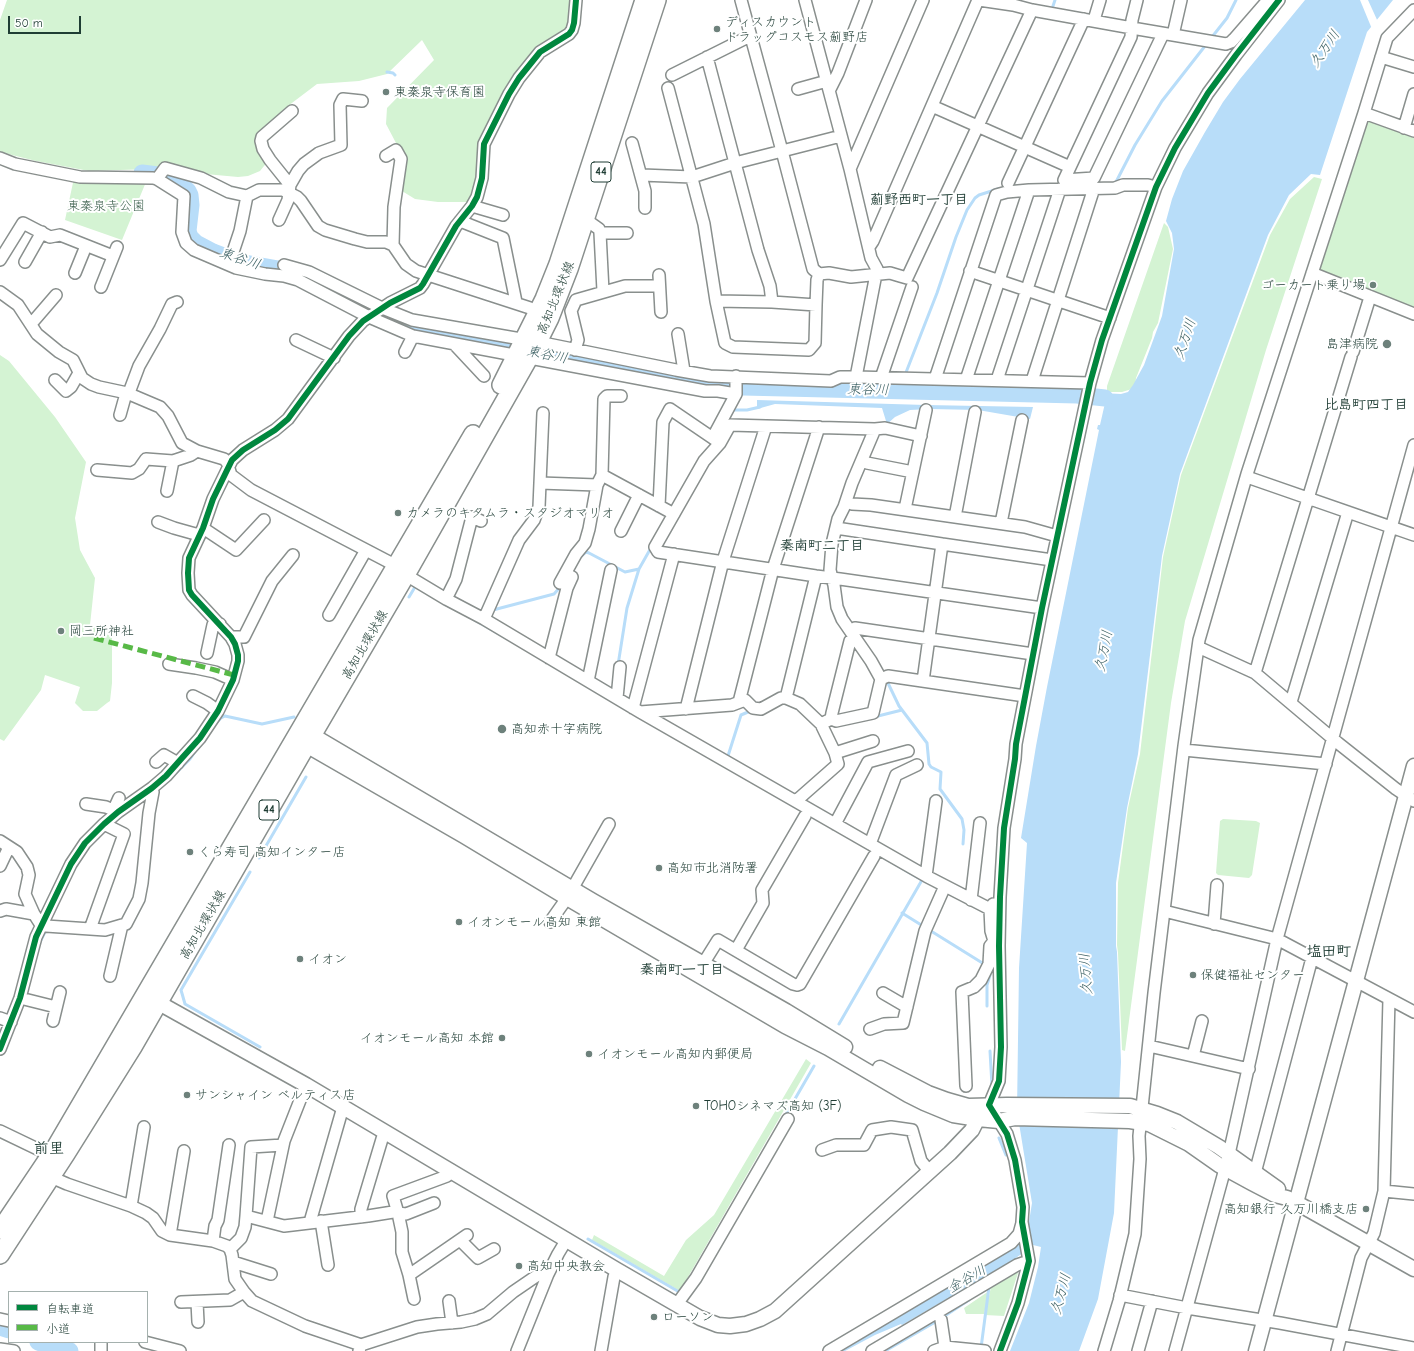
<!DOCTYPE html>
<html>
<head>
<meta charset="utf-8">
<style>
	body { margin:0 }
	#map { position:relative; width:1414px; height:1351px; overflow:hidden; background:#fff; font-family:"Comic Neue","Klee One",sans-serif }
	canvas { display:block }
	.legend { position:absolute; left:8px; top:1291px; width:140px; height:52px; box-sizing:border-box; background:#fff; border:1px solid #a5b1ae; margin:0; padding:5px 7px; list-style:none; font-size:12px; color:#1f3d34 }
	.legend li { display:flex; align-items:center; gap:8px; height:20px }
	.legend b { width:20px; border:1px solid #a5b1ae }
	.scale { position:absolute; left:8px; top:16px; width:73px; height:18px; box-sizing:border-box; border:2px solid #1f3d34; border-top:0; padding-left:5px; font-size:12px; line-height:14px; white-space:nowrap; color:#1f3d34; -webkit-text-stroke:3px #fff; paint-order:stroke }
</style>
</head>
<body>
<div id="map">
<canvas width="1414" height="1351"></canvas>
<ul class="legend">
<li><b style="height:5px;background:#00873e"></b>自転車道</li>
<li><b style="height:5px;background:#58b947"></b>小道</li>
</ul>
<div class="scale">50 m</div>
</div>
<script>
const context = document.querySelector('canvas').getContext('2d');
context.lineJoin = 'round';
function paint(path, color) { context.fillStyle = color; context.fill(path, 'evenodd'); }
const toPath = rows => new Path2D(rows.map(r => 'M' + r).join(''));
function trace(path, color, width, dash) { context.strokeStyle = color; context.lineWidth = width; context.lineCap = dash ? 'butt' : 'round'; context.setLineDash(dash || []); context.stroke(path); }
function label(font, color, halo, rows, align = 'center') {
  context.font = font + ' "Comic Neue","Klee One",sans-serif'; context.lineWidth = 4; context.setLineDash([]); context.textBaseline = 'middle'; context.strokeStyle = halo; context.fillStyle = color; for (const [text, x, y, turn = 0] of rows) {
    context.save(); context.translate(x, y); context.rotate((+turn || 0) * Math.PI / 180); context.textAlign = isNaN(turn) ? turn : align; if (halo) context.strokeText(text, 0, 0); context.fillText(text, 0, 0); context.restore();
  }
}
paint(toPath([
	[7,0,570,0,569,10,570,20,563,33,543,43,534,49,509,86,477,146,478,171,475,190,469,202,438,202,415,199,402,191,406,162,386,124,387,108,434,60,422,40,387,74,359,81,317,84,284,109,258,140,268,161,260,171,248,176,238,177,151,169,89,171,36,161,0,152,0,20],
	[1368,117,1414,135,1414,308,1318,270],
	[1314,177,1322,179,1266,350,1185,621,1171,703,1125,1051,1122,1050,1118,953,1117,945,1118,883,1128,808,1140,754,1163,557,1181,475,1270,235,1290,199],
	[74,178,146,182,122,240,65,220],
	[1164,223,1168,227,1173,249,1158,323,1153,332,1152,338,1136,378,1135,388,1122,392,1110,392,1107,390,1107,386],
	[0,355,9,361,55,417,86,462,75,518,80,550,95,578,90,625,112,637,112,683,110,701,107,703,97,711,83,711,75,703,80,687,45,675,41,690,4,741,0,739],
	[1223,819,1256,821,1260,823,1252,875,1249,878,1218,875,1216,873,1220,821],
	[806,1059,811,1063,680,1291,592,1240,594,1235,664,1276,686,1240,714,1215],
	[1015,1271,1018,1273,1004,1316,985,1315,991,1287],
	[989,1291,984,1314,966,1314,964,1308]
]), '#d4f3d3');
paint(toPath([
	[1305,0,1393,0,1367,32,1320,175,1311,174,1289,195,1268,235,1180,474,1162,556,1138,754,1127,808,1116,883,1116,946,1117,952,1121,1062,1114,1213,1098,1299,1079,1351,1010,1351,1029,1303,1038,1267,1041,1247,1033,1245,1030,1248,1010,1262,902,1325,901,1324,875,1335,845,1351,839,1351,1028,1228,1032,1203,1017,1111,1019,968,1027,843,1021,838,1036,746,1047,687,1099,430,1097,429,1098,425,1100,425,1105,403,1100,400,1081,398,1082,392,1121,394,1128,392,1133,385,1144,365,1162,316,1174,249,1172,233,1166,221,1172,199,1183,171,1205,132,1223,102,1240,79],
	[757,400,926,405,1033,407,1030,419,978,410,930,409,910,410,895,417,885,426,883,425,886,421,882,408,775,404,757,409]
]), '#b8ddf9');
paint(toPath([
	[1360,0,1368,0,1378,22,1372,29]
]), '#fff');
trace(toPath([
	[1053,6,1055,0],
	[1212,37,1227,18,1236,0],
	[387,72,393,73,395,75],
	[1114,183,1116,182,1135,145,1162,101,1205,46],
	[905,375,937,293,956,237,967,210,975,198,979,195,998,189],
	[731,413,732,410,747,410,760,407],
	[580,557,586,552,589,553,625,572,639,569],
	[409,597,415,587],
	[493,610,554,594,562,585],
	[473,619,506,638],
	[618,665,627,608,639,569,652,546],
	[886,679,899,706,927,743,929,764,931,767,941,772,940,789,962,819,964,830,963,844],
	[874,717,902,710],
	[217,722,221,718,225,716,262,724,294,717],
	[727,759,741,715,748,712,753,711],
	[177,772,190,759,199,746],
	[259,858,306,777],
	[250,872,181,990,185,1004,260,1047],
	[902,913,984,964],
	[39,944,45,932,47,930],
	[987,1006,987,985,990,975],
	[839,1024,922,880,881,856],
	[990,1051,992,1086],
	[784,1118,814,1066],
	[999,1138,1006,1155],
	[588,1239,681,1293,682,1292],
	[981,1348,989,1287,987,1288],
	[885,1351,937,1321,969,1300]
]), '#b8ddf9', 3);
trace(toPath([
	[142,173,158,175,167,178,186,189,188,191,190,195,191,205,188,231,190,237,196,243,213,252,239,262,284,270,303,275,402,325,472,340,503,345,661,377,702,383,743,387,1077,395,1105,398],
	[0,1327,9,1330],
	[38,1342,57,1349,70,1351]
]), '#b8ddf9', 17);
const minor = toPath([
	[741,0,782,151,813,269,819,274,829,273,851,277,890,273,900,276,907,278,1032,10],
	[805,0,850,169,871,258,877,269,856,377],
	[979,0,1013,5,1032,10,1132,28,1226,44,1231,42,1234,39,1268,0],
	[1137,0,1132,20,1131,37,1064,180,1094,178,1163,34],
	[1094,20,1100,0],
	[1173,35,1181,0],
	[707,57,758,250,770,286,772,302,816,305,815,343,809,350,733,347,725,343,716,301,772,302],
	[1381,57,1414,67],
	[672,75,750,36],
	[668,88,704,224,716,301],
	[798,89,827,81],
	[830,89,838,73,866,0],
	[932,106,1070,167],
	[1364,113,1414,131],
	[1404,128,1414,94],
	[632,143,645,191,645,208],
	[386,156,396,150,401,159,394,207,393,245],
	[0,158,15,164,80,177,153,178,157,179,184,196,182,232,186,243,194,250,236,268,265,274,284,276,298,280,369,317,413,336,705,391,718,391,736,394],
	[850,169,923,0],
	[642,175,692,177,735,163,841,136],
	[157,179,165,168,201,178,229,192,247,196,259,190,283,190,297,197,301,201,318,226,325,230,355,239,367,242,386,242,393,245,406,264,416,271,530,308],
	[1008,183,1084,19],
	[290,185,270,160,263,149,261,141,262,137,292,111],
	[472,206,503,215],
	[585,219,599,229,600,233,603,291],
	[279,220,288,200,290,185,298,171,304,164,319,153,341,145,340,105,343,99,362,101],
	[460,221,503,238,516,302],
	[600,233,627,233],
	[869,247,873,241,978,0],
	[232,255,240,231,247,196],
	[0,260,23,223,50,237,60,235,113,256],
	[25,262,42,232],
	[284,265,309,272,382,308,412,320,538,342,676,370,710,376,831,381,840,377,856,377,1090,383],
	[970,271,1110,318],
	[75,273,86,246],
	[1312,273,1414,314],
	[659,275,661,312],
	[101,287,117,247],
	[0,292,18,305,37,334,59,352,73,360,82,378,91,384,99,387,127,393,160,407,168,416,182,443,197,451,224,459,227,462,231,475,251,490,389,562,406,575,446,599,484,619,640,712,870,844,926,876,990,909],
	[816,305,817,280,819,274],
	[31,324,56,295],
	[678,334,684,371],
	[296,340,334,358],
	[455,345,484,376],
	[575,350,578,340,571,311,576,300,625,286,659,286],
	[405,352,413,336],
	[1353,352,1370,297],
	[881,378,912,287],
	[935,379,996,195,1007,192,1029,190,1115,188,1123,185,1148,185,1156,187],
	[55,380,66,391,71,387,79,373],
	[966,380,1029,190],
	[997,380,1060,189],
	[1032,381,1094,188],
	[120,415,125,397,130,390,139,366,160,329,172,304,177,302],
	[875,429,885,428,921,436],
	[713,437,736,394,736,376],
	[867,463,913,472],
	[97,470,132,473,139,469,146,459,173,461],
	[602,475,604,399,607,396,621,396],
	[1247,477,1414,535],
	[540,483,543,413],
	[167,491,173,461,191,455,197,451],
	[852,504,871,505,1025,527,1057,536],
	[659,506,663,422,670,409,720,443],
	[905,509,926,410],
	[955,517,975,412],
	[158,522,174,528,199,535],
	[1001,523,1022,420],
	[203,528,236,550,264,520],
	[836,528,942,544],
	[621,531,639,495],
	[560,583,576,554,585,543,589,529,597,485],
	[446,599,456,579,472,517,481,521],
	[329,615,366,550],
	[484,619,519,540,534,520,537,512,539,507,540,483,597,485,602,475,674,514],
	[855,628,1033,654],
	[231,637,244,637,272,581,293,555],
	[1198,647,1255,673,1338,743,1396,789,1414,801],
	[207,653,213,625,220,624],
	[549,658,567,588,572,577,566,574],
	[169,664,196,668,215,672,233,680],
	[1255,673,1351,357],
	[881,679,888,676,1025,696],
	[588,681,611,570],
	[923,681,942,544,1052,560],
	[193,696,207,703,218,711],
	[617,698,620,667],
	[786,698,816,576],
	[739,702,773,569,819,427],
	[1291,702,1348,512],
	[633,708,674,554],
	[686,709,723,561,766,426],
	[640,712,732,705,745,700,753,708,761,709,781,698,786,698,800,704,821,724,835,753,838,764,796,801],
	[831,719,832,713,850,641,854,637],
	[821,724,831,719,836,721,873,713,881,679,871,661,842,619,837,607,834,585,832,578,830,570,832,544,838,519,844,507,852,483,875,429,730,425,720,443,704,461,655,547,658,552,816,576,840,579,1042,608],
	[1184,750,1326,764],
	[835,753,873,741],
	[156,762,164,755,178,763],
	[86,804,106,807,118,812],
	[114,809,119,798],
	[835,824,868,762,908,751],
	[0,841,17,852,27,867,29,875,25,894,34,914],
	[870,844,896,775,917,765],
	[0,866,9,847],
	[926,876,936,801],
	[971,900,980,823],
	[993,904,990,909,991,931,994,941,997,944],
	[0,911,6,909,34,914,41,925,46,926,105,930,122,925,110,976],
	[1164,911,1277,939,1414,1012],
	[550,922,567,898,609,824],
	[1214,924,1217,885],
	[122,925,126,924,139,899,142,883,149,813,153,792,152,788],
	[90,929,124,834,104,824],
	[736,950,763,903,762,890,805,816],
	[703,964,718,940,793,984,797,985,800,984,874,856],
	[883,993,907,1007],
	[20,998,56,1007],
	[0,1018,11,1022],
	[53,1021,60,992],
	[870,1029,884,1024,903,1023,925,931,945,886],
	[1149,1046,1249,1069],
	[0,1049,20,998,36,937,71,864,85,843,104,824,118,812,152,788,166,776,182,758,200,738,218,711,233,680,238,661,238,655,235,644,231,637,192,595,189,590,188,573,189,558,203,528,213,499,232,460,243,450,275,430,288,419,349,336,363,321,390,303,420,288,423,284,456,226,472,206,477,197,482,178,484,144,509,94,519,78,540,52,569,34,572,30,574,23,576,0],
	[1193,1056,1202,1021],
	[966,1086,962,992,974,987,981,980,989,964,990,946,994,941],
	[0,1131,50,1155],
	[822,1150,836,1145,864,1145,872,1130,891,1127,912,1130,921,1161,930,1172],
	[1255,1173,1312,958],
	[51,1177,67,1184,131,1206,146,1213,153,1218,162,1231,170,1235,213,1241,227,1246,230,1249,232,1255,235,1279,244,1292,252,1301,305,1326,361,1345,359,1351],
	[1384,1191,1414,1194],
	[434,1203,406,1214,398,1213,402,1232,402,1252,409,1275,467,1235],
	[131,1206,144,1127],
	[246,1216,251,1147,283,1145],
	[361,1217,361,1209,382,1139,385,1132],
	[267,1221,284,1141,306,1085],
	[321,1221,328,1265],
	[310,1222,343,1107],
	[170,1235,184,1151],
	[460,1240,478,1258,494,1249],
	[213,1241,215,1226,218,1220,229,1145],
	[230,1249,241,1238,245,1227,246,1216,284,1226,368,1216,393,1212,398,1213,393,1196,447,1176,451,1170],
	[233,1262,271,1274],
	[409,1275,414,1299],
	[1120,1295,1187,1308,1280,1323,1414,1348],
	[449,1301,452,1323],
	[181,1302,230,1300,244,1292],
	[197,1302,198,1322],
	[677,1304,696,1278,788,1119],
	[0,1319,9,1321],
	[941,1320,945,1347],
	[145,1342,180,1351],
	[361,1345,417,1327,437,1324,461,1322,475,1319,487,1314,513,1292,532,1279,538,1275,548,1274],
	[0,1349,14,1351],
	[101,1351,101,1342],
	[517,1351,548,1274,558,1254,567,1239],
	[601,1351,614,1277,617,1270],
	[829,1351,1011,1243,1019,1234,1022,1223],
	[872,1351,1017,1265,1029,1261],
	[934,1351,945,1347,985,1351],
	[1000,1351,1018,1303,1029,1261,1022,1222,1023,1207,1015,1160,1007,1134,989,1105,999,1081,1001,1047,999,946,1000,897,1004,828,1015,759,1016,744,1042,608,1090,383,1102,340,1156,187,1175,148,1208,93,1236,55,1279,0],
	[1104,1351,1119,1301,1135,1234,1140,1159,1139,1136,1154,993,1184,746,1199,640,1247,474,1364,113,1387,38,1414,10],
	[1138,1351,1152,1301],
	[1175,1351,1229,1154,1277,939,1414,445],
	[1337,1351,1361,1258,1374,1233,1384,1191,1389,999]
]);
const tertiary = toPath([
	[303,734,312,735,593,901,786,1011,845,1047],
	[300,737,306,745,464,836,567,898,785,1026,828,1048,908,1095,924,1103,953,1115,978,1119,999,1121,1015,1118,1130,1121,1149,1124,1189,1144,1219,1165,1252,1183,1275,1195,1287,1198,1297,1203,1414,1269],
	[150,998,306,1085,617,1270,700,1318,718,1325,730,1326,746,1324,760,1319,775,1311,950,1153,972,1130,981,1112],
	[880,1068,928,1093,947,1100,968,1106,1007,1105,1130,1106,1157,1114,1177,1122,1219,1147,1278,1189],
	[1256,1351,1414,766]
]);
const primary = toPath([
	[501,385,544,299,558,264,644,0],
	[0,1230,55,1148,473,434],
	[0,1255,66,1154,133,1047,316,729,406,575,538,342,550,318,569,269,657,0]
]);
trace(minor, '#898f8d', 14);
trace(tertiary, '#898f8d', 17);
trace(primary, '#898f8d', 20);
trace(minor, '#fff', 11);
trace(tertiary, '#fff', 14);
trace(primary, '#fff', 17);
trace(toPath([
	[94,638,234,675]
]), '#58b947', 5, [10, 5]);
trace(toPath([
	[0,1049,20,998,36,937,71,864,85,843,104,824,118,812,152,788,166,776,182,758,200,738,218,711,233,680,238,661,238,655,235,644,231,637,192,595,189,590,188,573,189,558,203,528,213,499,232,460,243,450,275,430,288,419,349,336,363,321,390,303,420,288,423,284,456,226,472,206,477,197,482,178,484,144,509,94,519,78,540,52,569,34,572,30,574,23,576,0],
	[1000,1351,1018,1303,1029,1261,1022,1222,1023,1207,1015,1160,1007,1134,989,1105,999,1081,1001,1047,999,946,1000,897,1004,828,1015,759,1016,744,1042,608,1090,383,1102,340,1156,187,1175,148,1208,93,1236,55,1279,0]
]), '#00873e', 6);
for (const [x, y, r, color] of [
	[717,29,4,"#6d817b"],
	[386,92,4,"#6d817b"],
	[1373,285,4,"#6d817b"],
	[1387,344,5,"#6d817b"],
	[398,513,4,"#6d817b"],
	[61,631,4,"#6d817b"],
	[502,729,5,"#6d817b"],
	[190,852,4,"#6d817b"],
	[659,868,4,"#6d817b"],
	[459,922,4,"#6d817b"],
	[300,959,4,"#6d817b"],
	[1193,975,4,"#6d817b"],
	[502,1038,4,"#6d817b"],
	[589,1054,4,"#6d817b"],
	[187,1095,4,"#6d817b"],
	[696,1106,4,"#6d817b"],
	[1366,1209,4,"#6d817b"],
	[519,1266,4,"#6d817b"],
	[654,1317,4,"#6d817b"]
]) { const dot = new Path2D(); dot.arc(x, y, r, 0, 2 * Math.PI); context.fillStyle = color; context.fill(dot); trace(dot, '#fff', 1.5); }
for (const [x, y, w] of [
	[601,172,20],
	[269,810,20]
]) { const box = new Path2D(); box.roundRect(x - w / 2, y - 10, w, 20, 3); context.fillStyle = '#fff'; context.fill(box); trace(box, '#1f3d34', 1); }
label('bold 12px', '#1f3d34', null, [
	["44",601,172],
	["44",269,810]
]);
label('13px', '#1f3d34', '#fff', [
	["ディスカウント",725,22],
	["ドラッグコスモス薊野店",725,37],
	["東秦泉寺保育園",394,92],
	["ゴーカート乗り場",1365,285,"right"],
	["島津病院",1378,344,"right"],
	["カメラのキタムラ・スタジオマリオ",406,513],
	["岡三所神社",69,631],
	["高知赤十字病院",511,729],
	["くら寿司 高知インター店",198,852],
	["高知市北消防署",667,868],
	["イオンモール高知 東館",467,922],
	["イオン",308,959],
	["保健福祉センター",1201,975],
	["イオンモール高知 本館",494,1038,"right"],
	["イオンモール高知内郵便局",597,1054],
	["サンシャイン ベルティス店",195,1095],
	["TOHOシネマズ高知 (3F)",704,1106],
	["高知銀行 久万川橋支店",1358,1209,"right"],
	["高知中央教会",527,1266],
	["ローソン",662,1317]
], 'left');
label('13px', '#3c604d', '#fff', [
	["東秦泉寺公園",106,206]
]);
label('13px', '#1f3d34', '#fff', [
	["高知北環状線",556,298,-68],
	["高知北環状線",365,645,-60],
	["高知北環状線",203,925,-60]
]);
label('italic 14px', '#3e6265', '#fff', [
	["久万川",1325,49,-56],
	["東谷川",240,259,18],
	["久万川",1185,339,-71],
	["東谷川",547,355,11],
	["東谷川",868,390,1],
	["久万川",1104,651,-79],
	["久万川",1086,974,-94],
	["金谷川",967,1279,-30],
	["久万川",1061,1294,-75]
]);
label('bold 14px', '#1f3d34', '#fff', [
	["薊野西町一丁目",919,200],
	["比島町四丁目",1366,405],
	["秦南町二丁目",822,546],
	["秦南町一丁目",682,970]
]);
label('bold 15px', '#1f3d34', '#fff', [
	["塩田町",1329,952],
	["前里",49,1149]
]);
</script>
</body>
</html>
